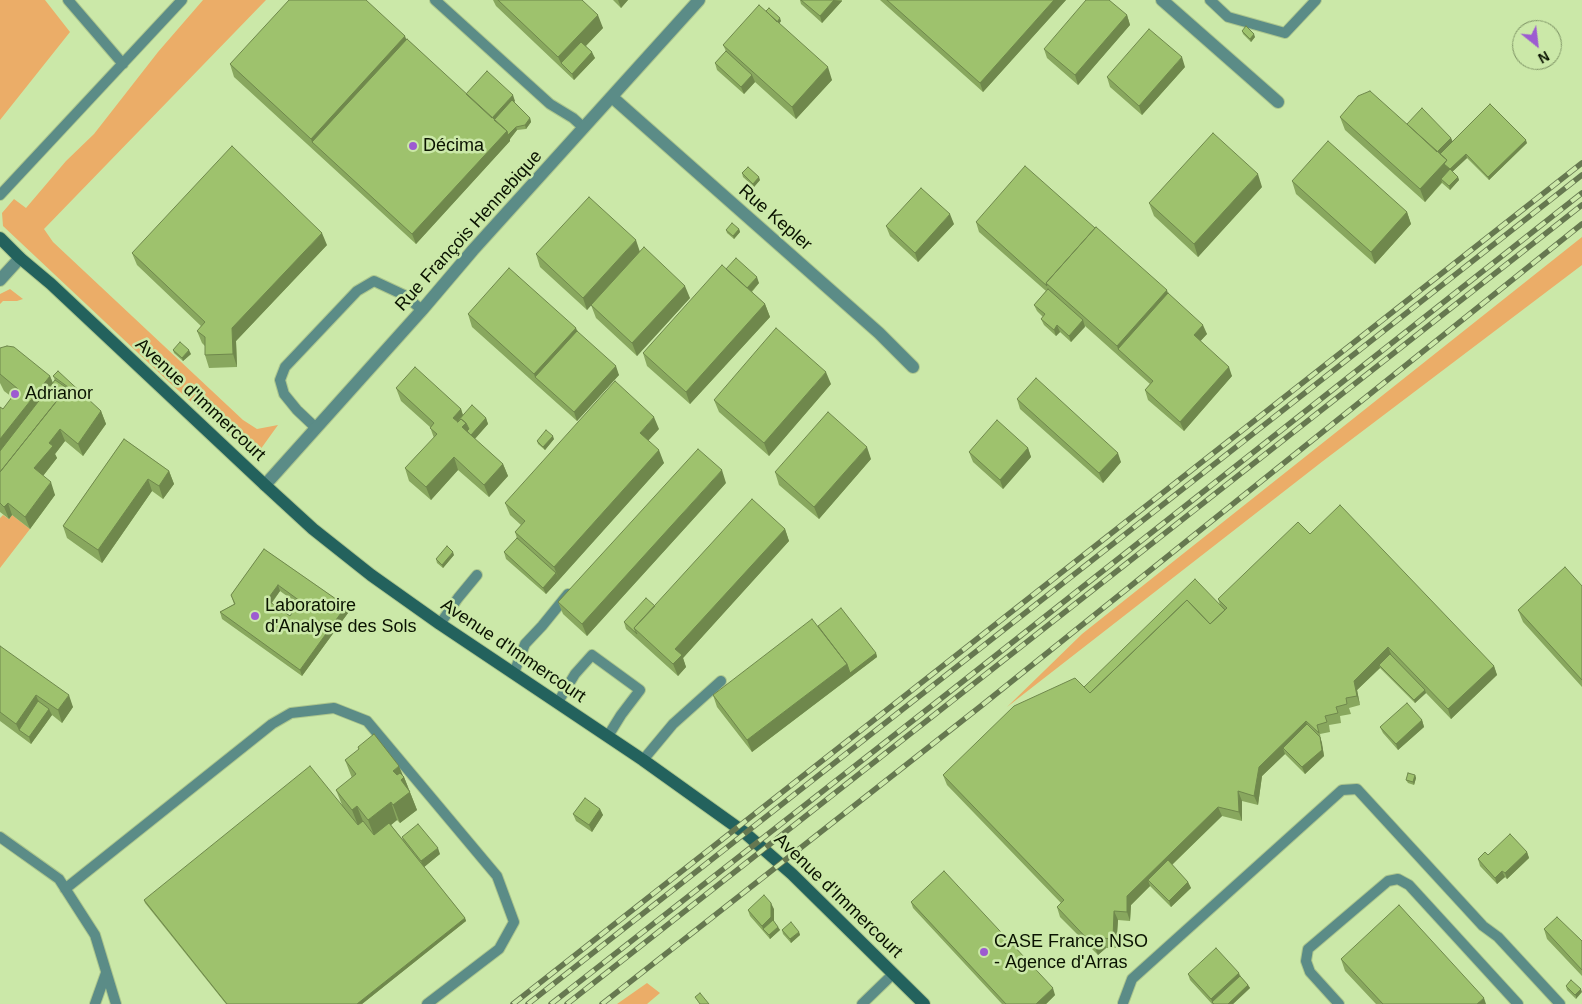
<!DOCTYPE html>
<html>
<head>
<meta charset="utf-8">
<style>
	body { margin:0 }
	#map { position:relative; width:1582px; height:1004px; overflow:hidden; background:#cbe8a8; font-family:Helvetica,sans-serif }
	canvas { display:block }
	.north { position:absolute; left:1512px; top:20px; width:50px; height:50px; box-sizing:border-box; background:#cbe8a8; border:1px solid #7e9365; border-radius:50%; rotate:151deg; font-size:14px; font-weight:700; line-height:20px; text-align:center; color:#0a1300 }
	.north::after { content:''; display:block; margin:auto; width:18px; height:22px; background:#9d5bd1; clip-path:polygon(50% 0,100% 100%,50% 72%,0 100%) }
</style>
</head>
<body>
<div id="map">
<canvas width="1582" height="1004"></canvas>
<div class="north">N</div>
</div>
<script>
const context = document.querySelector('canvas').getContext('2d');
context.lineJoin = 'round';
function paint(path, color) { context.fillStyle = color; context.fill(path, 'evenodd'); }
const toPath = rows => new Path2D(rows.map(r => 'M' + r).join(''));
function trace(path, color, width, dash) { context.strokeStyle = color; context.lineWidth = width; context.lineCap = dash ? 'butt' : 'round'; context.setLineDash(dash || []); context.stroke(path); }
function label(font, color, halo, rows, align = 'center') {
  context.font = font + ' Helvetica,sans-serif'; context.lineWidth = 5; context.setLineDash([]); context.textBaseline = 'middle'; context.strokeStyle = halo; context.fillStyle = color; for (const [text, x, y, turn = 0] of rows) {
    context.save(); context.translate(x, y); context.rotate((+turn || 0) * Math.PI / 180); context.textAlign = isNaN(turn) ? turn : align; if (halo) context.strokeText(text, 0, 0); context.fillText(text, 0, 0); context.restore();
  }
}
paint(toPath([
	[0,0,45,0,70,32,0,120],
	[203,0,266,0,44,229,53,242,243,420,257,429,278,425,260,450,251,455,170,383,3,226,2,213,14,199,26,208,66,161,94,134,158,52],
	[1582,237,1582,265,1323,461,1007,707,1082,634],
	[10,289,23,299,17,301,3,301,0,304,0,294],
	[3,515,9,519,12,515,30,529,0,568,0,518],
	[647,983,660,993,647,1004,617,1004]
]), '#ebad68');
const service = toPath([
	[68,0,123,64],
	[435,0,550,104,573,118,584,128],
	[1210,0,1228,17,1285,33,1316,0],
	[0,195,182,0],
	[316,428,297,410,284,394,280,380,285,367,357,291,374,281,404,295,422,310],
	[440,624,458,598,477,575],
	[514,673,525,644,542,626,568,594],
	[558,702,575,674,592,655,640,690,621,715,608,736],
	[643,760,673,724,721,681],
	[0,837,59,879,95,935,116,1004],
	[65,889,272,724,291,713,334,708,367,721,497,876,514,922,499,949,427,1004],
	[1123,1003,1132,979,1342,790,1357,789,1483,926,1498,937,1560,1004],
	[95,1004,106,973],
	[862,1004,893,974],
	[1339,1004,1310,972,1306,961,1308,949,1388,881,1398,879,1409,885,1518,1004]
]);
const minor = toPath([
	[1162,0,1278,102],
	[612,97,879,333,913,367],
	[0,280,20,258],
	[265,485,422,310,473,250,699,0]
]);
const secondary = toPath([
	[0,238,20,258,51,284,265,485,313,529,371,575,440,624,643,760,745,833,792,874,924,1004]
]);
trace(service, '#acc68d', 12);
trace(minor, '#acc68d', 14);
trace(secondary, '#acc68d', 14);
trace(service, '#5b8c87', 10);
trace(minor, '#5b8c87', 12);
trace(secondary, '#23625d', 12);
const rail = toPath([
	[513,1004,1582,163],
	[528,1004,1582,175],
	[551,1004,957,686,1582,193],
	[567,1004,1582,205],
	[602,1004,981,706,1582,224]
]);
trace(rail, '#667850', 5.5);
trace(rail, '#cbe8a8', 4, [11]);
paint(toPath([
	[493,0,582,0,603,28,586,46,595,58,574,80,496,6],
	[613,0,628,0,621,8],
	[800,0,842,0,842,1,822,23,801,4],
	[880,0,1066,0,983,92],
	[766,11,781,21,779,24,832,80,796,119,755,82,744,94,717,70,715,63,726,51,723,45],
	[1127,15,1130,25,1078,85,1047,58,1044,49],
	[1242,31,1255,37,1251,42,1243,34],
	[407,39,466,94,515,101,514,102,530,118,531,122,526,129,517,130,510,139,510,141,416,244,234,77,230,64],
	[1185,67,1142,115,1110,87,1107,77],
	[1340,117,1407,124,1451,138,1452,141,1527,143,1489,180,1467,158,1452,172,1458,177,1459,180,1450,190,1442,183,1425,202,1345,130],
	[742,173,760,180,754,187,743,177],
	[1292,181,1407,212,1411,224,1375,264,1296,194],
	[1262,187,1198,257,1154,216,1149,203],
	[976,222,1168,293,1207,334,1200,341,1232,376,1184,431,1148,400,1145,390,1150,384,1085,326,1071,342,1060,332,1056,336,1044,325,1041,319,1043,317,1037,311,1034,305,1046,291,979,232],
	[954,224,918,262,890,236,886,226],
	[739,229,740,232,734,239,727,233,726,230],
	[327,245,236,341,237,367,209,368,205,355,205,346,202,343,197,331,201,326,137,265,132,253],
	[640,252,690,298,637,356,596,318,591,305,587,310,540,267,536,254],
	[726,269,759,283,752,292,765,304,770,317,690,404,647,366,643,353],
	[468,314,577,331,619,375,577,421,472,327],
	[0,348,50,376,53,383,55,380,53,376,101,411,106,424,83,456,65,441,55,454,57,458,43,476,55,495,30,529,12,515,9,519,0,512,0,407,3,409,12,397,4,391,0,383],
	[173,350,191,354,183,361,174,353],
	[831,384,769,456,719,412,714,400],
	[396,388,461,409,463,415,486,418,488,424,475,439,503,464,508,476,489,497,458,470,431,500,409,481,405,468,434,438,430,427,401,401],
	[1017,399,1121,462,1103,483,1020,409],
	[659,429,648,441,664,463,546,594,506,559,504,552,517,538,515,532,521,525,510,515,505,503],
	[124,439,169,471,174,484,163,499,152,491,102,563,67,538,63,526],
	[554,439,545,450,538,444,537,441],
	[1028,448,1031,457,1003,489,973,462,969,452],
	[871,459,819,519,779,485,775,472],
	[726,483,587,636,563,614,558,602],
	[785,529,789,541,683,658,686,667,678,676,626,629,624,622,655,606],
	[1310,534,1494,666,1497,675,1451,719,1426,693,1415,703,1380,668,1357,690,1360,705,1349,708,1351,714,1340,716,1341,723,1329,725,1330,732,1320,734,1324,756,1305,774,1285,754,1262,776,1258,805,1242,801,1242,821,1222,816,1172,865,1188,882,1191,888,1171,907,1150,886,1131,905,1130,921,1118,920,1116,948,1106,948,1098,955,1060,917,1057,907,1061,903,947,785,943,775,1084,687,1220,605,1218,599],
	[264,549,346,606,348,613,302,676,222,619,220,612,234,604,231,595],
	[280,591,298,604,290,616,272,603],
	[454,555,443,568,437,563,436,559],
	[1582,586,1582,687,1523,622,1518,610],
	[818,626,876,653,877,657,752,752,717,707,713,695],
	[0,646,73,707,62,723,52,715,31,744,0,721],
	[1422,720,1424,727,1398,750,1383,733,1380,727],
	[358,747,402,775,404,777,417,810,400,823,397,820,391,825,403,840,402,837,440,854,424,867,465,918,466,921,362,1004,226,1004,145,903,144,900,342,805,336,790,352,778,345,760,359,750],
	[1415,775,1416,778,1414,785,1408,783,1406,780],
	[600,809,603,815,592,832,576,821,573,814],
	[1527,852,1529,858,1507,879,1505,877,1497,884,1480,866,1478,859,1488,855],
	[911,902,1055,995,1046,1004,1002,1004,913,908],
	[774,909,774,922,778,927,780,930,770,939,750,916,748,910],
	[1544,929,1582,941,1582,976,1547,939],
	[782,930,799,932,800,935,791,943,783,934],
	[1341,959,1486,1004,1376,1004,1345,971],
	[1239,973,1240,976,1248,985,1250,988,1233,1004,1212,1004,1190,980,1188,974],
	[1571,980,1576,999,1567,990,1566,986]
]), '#88a75e');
paint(toPath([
	[618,0,628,0,621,8],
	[834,0,842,1,822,23,820,16],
	[1054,0,1066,0,983,92,980,83],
	[598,15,603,28,565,67,561,63,558,57],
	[1127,15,1130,25,1078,85,1075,75],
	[780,18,781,21,775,28,774,25],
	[1254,34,1255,37,1251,42,1250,39],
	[405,36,410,49,312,142,311,139],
	[592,52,595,58,574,80,572,74],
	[1182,57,1185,67,1142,115,1139,106],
	[828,67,832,80,796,119,792,107],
	[752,75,755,82,744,94,741,87],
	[513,95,515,101,494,124,491,119],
	[530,118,531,122,526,129,525,125],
	[516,127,517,130,510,139,510,141,416,244,412,234,507,131],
	[1451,138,1454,144,1436,157,1435,154],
	[1526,140,1527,143,1489,180,1488,177],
	[1466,154,1467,158,1451,173,1441,179,1442,182,1425,202,1420,189,1447,160],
	[1258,174,1262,187,1198,257,1194,244],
	[759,177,760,180,754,187,753,184],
	[1458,177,1459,180,1450,190,1449,186],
	[1407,212,1411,224,1375,264,1371,252],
	[950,214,954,224,918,262,915,253],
	[739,229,740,232,734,239,733,236],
	[322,233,327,245,236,341,237,367,233,354,232,328],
	[636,240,640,252,587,310,583,298],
	[757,277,759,283,747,296,745,290],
	[685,286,690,298,637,356,632,343],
	[1167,290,1171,303,1118,349,1117,346],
	[765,304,770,317,690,404,686,392],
	[1083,320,1085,327,1071,342,1069,336],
	[1057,325,1060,332,1056,336,1054,330],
	[1203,325,1207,334,1197,345,1194,335],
	[576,328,581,340,535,377,534,374],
	[189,350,191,354,183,361,182,358],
	[616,366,619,375,577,421,574,412],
	[1229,367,1232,376,1184,431,1180,422],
	[826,372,831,384,769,456,764,443],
	[50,376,57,394,0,465,0,439],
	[461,409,465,422,460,428,453,418],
	[101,411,106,424,83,456,78,444],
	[654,417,659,429,644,445,640,433],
	[486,418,488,424,471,443,460,428,466,423],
	[60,429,65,441,55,454,57,458,39,481,34,468,49,443],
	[553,436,554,439,545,450,543,447],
	[867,447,871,459,819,519,814,507],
	[1028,448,1031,457,1003,489,1000,480],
	[659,450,664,463,559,580,554,567],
	[1118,453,1121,462,1103,483,1099,473],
	[454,457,458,470,431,500,426,487],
	[503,464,508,476,489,497,484,485],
	[722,470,726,483,587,636,582,624],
	[169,471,174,484,163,499,159,486],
	[148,479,152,491,102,563,98,550],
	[51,482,55,495,30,529,25,517],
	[8,503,12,515,9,519,4,507],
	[785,529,789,541,683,658,686,667,678,676,673,664,675,649],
	[453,552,454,555,443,568,442,565],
	[556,573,559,580,546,594,543,588],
	[278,585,280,591,269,606,267,600],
	[346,606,348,613,302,676,300,670],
	[1388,647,1392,657,1379,665,1380,668,1357,690,1360,705,1357,696,1354,681],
	[876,653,877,657,752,752,747,740,847,664],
	[1494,666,1497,675,1451,719,1448,709],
	[1425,690,1426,693,1415,703,1414,700],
	[36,695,41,708,19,730,16,724],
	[69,695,73,707,62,723,58,710],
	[49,709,52,715,31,744,29,737],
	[1422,720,1424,727,1398,750,1396,744],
	[1306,721,1309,730,1283,748,1285,754,1262,776,1258,805,1254,796,1259,767],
	[1320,737,1322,743,1324,756,1305,774,1302,767],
	[399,766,404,778,404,777,417,810,400,823,393,805,393,771],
	[1415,775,1416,778,1414,785,1413,782],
	[1238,791,1242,801,1242,821,1239,812],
	[391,802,397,820,375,838,368,820],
	[357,806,364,824,359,828,352,810],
	[1218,807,1222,816,1152,884,1148,880,1150,886,1131,905,1130,921,1127,912,1127,896],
	[600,809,603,815,592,832,589,825],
	[438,848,440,854,423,868,421,861],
	[1527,852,1529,858,1507,879,1505,873],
	[1502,871,1505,877,1497,884,1495,878],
	[1188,882,1191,888,1171,907,1169,901],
	[771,903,774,909,774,924,763,929,762,926],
	[1114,911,1118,920,1116,948,1113,939],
	[465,918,466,921,362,1004,357,1004],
	[778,927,780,930,770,939,769,935],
	[799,932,800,935,791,943,790,939],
	[1102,938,1106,948,1098,955,1094,946],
	[1239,973,1241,980,1212,1002,1213,1004,1211,999],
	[1248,985,1250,988,1233,1004,1228,1004],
	[1053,988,1055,995,1046,1004,1036,1004],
	[1581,989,1582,992,1576,999,1575,995],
	[1484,998,1486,1004,1477,1004]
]), '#6f884c');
const building = toPath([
	[289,0,366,0,405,36,311,139,230,64,289,0],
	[498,0,582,0,598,15,558,57,498,0],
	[801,0,834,0,820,16,801,0],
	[887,0,1054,0,980,83,887,0],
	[1086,0,1109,0,1127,15,1075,75,1044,49,1086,0],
	[759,5,828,67,792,107,723,45,759,5],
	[769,8,780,18,777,22,766,11,769,8],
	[1246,26,1254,34,1250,39,1242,31,1246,26],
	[1149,29,1182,57,1139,106,1107,77,1149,29],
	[407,39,507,131,412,234,312,142,407,39],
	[581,42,592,52,572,74,561,63,581,42],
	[726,51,752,75,741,87,715,63,726,51],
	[487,71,513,95,492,118,466,94,487,71],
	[1370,91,1447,160,1420,189,1340,117,1358,96,1370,91],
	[512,100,530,118,525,125,516,127,508,135,507,131,494,120,512,100],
	[1490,104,1526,140,1488,177,1466,154,1450,169,1458,177,1449,186,1441,179,1450,169,1444,164,1447,160,1440,154,1490,104],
	[1422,108,1451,138,1437,152,1407,124,1422,108],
	[1213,133,1258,174,1194,244,1149,203,1213,133],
	[1328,141,1407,212,1371,252,1292,181,1328,141],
	[232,146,322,233,232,328,233,354,205,355,205,337,197,331,205,322,132,253,232,146],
	[1025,166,1095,228,1046,283,1047,286,976,222,1025,166],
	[748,167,759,177,753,184,742,173,748,167],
	[921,188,950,214,915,253,886,226,921,188],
	[589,197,636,240,583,298,536,254,589,197],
	[732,223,739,229,733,236,726,230,732,223],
	[1096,227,1167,290,1117,346,1046,283,1096,227],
	[644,247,685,286,632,343,591,305,644,247],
	[736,258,757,277,747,288,726,269,736,258],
	[722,265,765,304,686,392,643,353,722,265],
	[509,268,576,328,534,374,468,314,509,268],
	[1048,289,1083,320,1069,336,1057,325,1054,330,1041,319,1045,314,1034,305,1048,289],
	[1168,293,1203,325,1194,335,1229,367,1180,422,1145,390,1153,381,1118,349,1168,293],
	[776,328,826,372,764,443,714,400,776,328],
	[577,331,616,366,574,412,535,377,577,331],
	[180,342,189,350,182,358,173,350,180,342],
	[7,346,14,347,50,376,0,439,0,407,3,409,18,389,0,374,0,348,7,346],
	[415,367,461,409,453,418,458,422,461,419,466,423,462,427,503,464,484,485,454,457,426,487,405,468,437,434,430,428,434,423,396,388,415,367],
	[58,371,101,411,78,444,60,429,49,443,53,446,34,468,51,482,25,517,8,503,4,507,0,503,0,472,68,387,53,376,58,371],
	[1036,378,1118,453,1099,473,1017,399,1036,378],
	[55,380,67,388,0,472,0,451,55,380],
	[615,381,654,417,640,433,659,450,554,567,515,532,525,521,505,503,615,381],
	[472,405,486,418,471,435,467,431,469,429,466,423,461,419,458,422,457,422,472,405],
	[828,412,867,447,814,507,775,472,828,412],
	[997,420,1028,448,1000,480,969,452,997,420],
	[546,430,553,436,543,447,537,441,546,430],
	[124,439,169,471,159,486,148,479,98,550,63,526,124,439],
	[698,449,722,470,582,624,558,602,698,449],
	[752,499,785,529,675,649,682,655,673,664,634,628,752,499],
	[1340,505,1494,666,1448,709,1388,647,1354,681,1357,696,1346,698,1347,704,1336,707,1338,713,1325,716,1327,722,1317,725,1319,733,1306,721,1259,767,1254,796,1238,791,1239,812,1218,807,1127,896,1127,912,1114,911,1113,939,1102,938,1094,946,1057,907,1064,900,943,775,1014,706,1075,678,1090,693,1187,600,1210,624,1227,608,1218,599,1298,522,1310,534,1340,505],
	[517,538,556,573,543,588,504,552,517,538],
	[447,546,453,552,442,565,436,559,447,546],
	[264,549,346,606,300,670,220,612,235,604,231,595,264,549],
	[278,585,300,601,290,616,267,600,278,585],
	[1565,567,1582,586,1582,680,1518,610,1565,567],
	[1195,579,1225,610,1210,624,1187,600,1090,693,1084,687,1195,579],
	[646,598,655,606,634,628,637,634,624,622,646,598],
	[841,608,876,653,850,673,847,664,818,626,841,608],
	[812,619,847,664,747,740,713,695,812,619],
	[0,646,69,695,58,710,36,695,16,724,0,712,0,646],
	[1390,654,1425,690,1414,700,1379,665,1390,654],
	[38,701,49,709,29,737,19,730,38,701],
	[1407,703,1422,720,1396,744,1380,727,1407,703],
	[1307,724,1320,737,1322,750,1302,767,1283,748,1307,724],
	[374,734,399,766,393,771,397,775,400,773,404,777,401,780,410,792,393,805,391,802,368,820,357,806,352,810,336,790,356,774,345,760,359,749,358,747,374,734],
	[310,766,358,825,363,821,374,835,389,823,465,918,357,1004,227,1004,144,900,310,766],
	[1408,773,1415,775,1413,782,1406,780,1408,773],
	[585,798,600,809,589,825,573,814,585,798],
	[418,824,438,848,421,861,402,837,418,824],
	[1510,834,1527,852,1505,873,1502,871,1495,878,1478,859,1485,852,1488,855,1510,834],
	[1168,860,1188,882,1169,901,1148,880,1168,860],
	[944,871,1053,988,1036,1004,1006,1004,911,902,944,871],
	[764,895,771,903,771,917,762,926,748,910,764,895],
	[1399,905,1484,998,1477,1004,1383,1004,1341,959,1399,905],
	[1557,917,1582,941,1582,970,1544,929,1557,917],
	[773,920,778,927,769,935,763,929,773,920],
	[791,922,799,932,790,939,782,930,791,922],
	[1216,948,1239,973,1211,999,1188,974,1216,948],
	[1240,976,1248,985,1228,1004,1214,1004,1212,1002,1240,976],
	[1571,980,1581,989,1575,995,1566,986,1571,980],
	[700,993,709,1004,700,1004,695,997,700,993]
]);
paint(building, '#9ec26d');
trace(building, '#6f884c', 1);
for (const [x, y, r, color] of [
	[413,146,5,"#9d5bd1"],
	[15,394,5,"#9d5bd1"],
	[255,616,5,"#9d5bd1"],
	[984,952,5,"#9d5bd1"]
]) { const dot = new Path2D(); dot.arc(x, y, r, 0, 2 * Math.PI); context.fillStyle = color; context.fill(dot); trace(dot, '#cbe8a8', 2); }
label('18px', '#0a1300', '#cbe8a8', [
	["Décima",423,146],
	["Adrianor",25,394],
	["Laboratoire",265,606],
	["d'Analyse des Sols",265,627],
	["CASE France NSO",994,942],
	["- Agence d'Arras",994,963]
], 'left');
label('18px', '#0a1300', '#cbe8a8', [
	["Rue Kepler",775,218,41],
	["Rue François Hennebique",469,231,-48],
	["Avenue d'Immercourt",200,400,43],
	["Avenue d'Immercourt",513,651,34],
	["Avenue d'Immercourt",838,896,44]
]);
</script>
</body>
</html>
